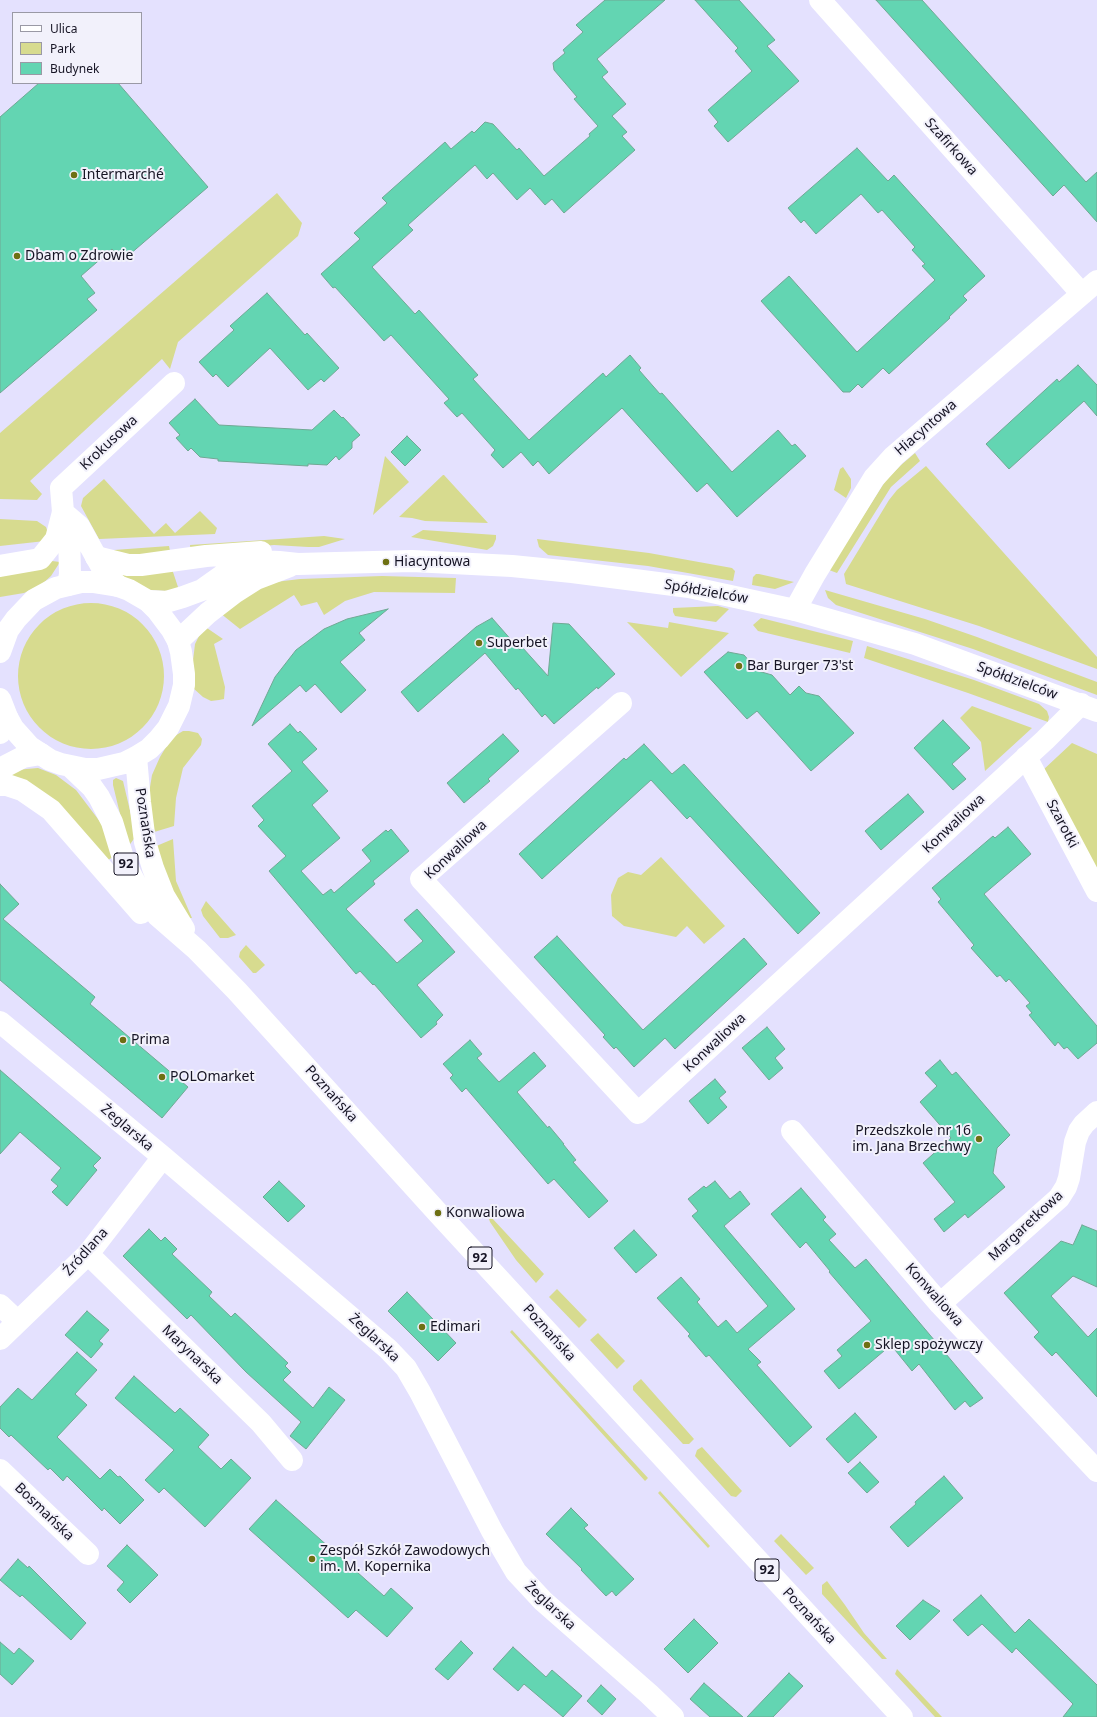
<!DOCTYPE html>
<html>
<head>
<meta charset="utf-8">
<style>
	body { margin:0 }
	#map { position:relative; width:1097px; height:1717px; overflow:hidden; background:#e4e1fe; font-family:"Noto Sans",sans-serif }
	canvas { display:block }
	.legend { position:absolute; left:12px; top:12px; width:130px; height:72px; box-sizing:border-box; background:#f2f1fb; border:1px solid #9a99a5; margin:0; padding:5px 7px; list-style:none; font-size:12px; color:#161424 }
	.legend li { display:flex; align-items:center; gap:8px; height:20px }
	.legend b { width:20px; border:1px solid #9a99a5 }
</style>
</head>
<body>
<div id="map">
<canvas width="1097" height="1717"></canvas>
<ul class="legend">
<li><b style="height:5px;background:#fff"></b>Ulica</li>
<li><b style="height:11px;background:#d7db8f"></b>Park</li>
<li><b style="height:11px;background:#63d5b2"></b>Budynek</li>
</ul>
</div>
<script>
const context = document.querySelector('canvas').getContext('2d');
context.lineJoin = 'round';
function paint(path, color) { context.fillStyle = color; context.fill(path, 'evenodd'); }
const toPath = rows => new Path2D(rows.map(r => 'M' + r).join(''));
function trace(path, color, width, dash) { context.strokeStyle = color; context.lineWidth = width; context.lineCap = dash ? 'butt' : 'round'; context.setLineDash(dash || []); context.stroke(path); }
function label(font, color, halo, rows, align = 'center') {
  context.font = font + ' "Noto Sans",sans-serif'; context.lineWidth = 4; context.setLineDash([]); context.textBaseline = 'middle'; context.strokeStyle = halo; context.fillStyle = color; for (const [text, x, y, turn = 0] of rows) {
    context.save(); context.translate(x, y); context.rotate((+turn || 0) * Math.PI / 180); context.textAlign = isNaN(turn) ? turn : align; if (halo) context.strokeText(text, 0, 0); context.fillText(text, 0, 0); context.restore();
  }
}
paint(toPath([
	[277,193,302,223,298,236,178,342,170,369,162,359,30,481,42,494,37,500,0,499,0,433],
	[915,453,920,461,891,487,837,573,829,570,886,480,901,465],
	[385,456,409,482,373,515],
	[926,466,1097,657,1097,669,979,626,846,584,844,574,889,500,897,490],
	[843,467,851,479,851,488,846,498,834,490,840,469],
	[443,475,444,475,488,523,425,521,412,518,399,517],
	[104,479,154,534,166,523,175,533,200,511,217,528,215,534,99,539,81,506,83,498],
	[0,519,37,521,46,527,48,533,45,541,0,546],
	[423,530,496,535,496,539,493,546,487,550,411,537],
	[324,536,345,539,319,547,308,547,274,545,191,553,190,545],
	[537,539,649,553,732,568,735,571,733,581,648,566,548,555,539,547],
	[169,546,171,556,131,560,112,553,114,550],
	[52,561,60,562,51,576,41,585,24,593,0,597,0,571],
	[111,568,172,569,179,590,170,591,148,590,124,579],
	[756,574,759,574,794,582,775,589,752,585,753,577],
	[382,576,456,578,455,593,374,592,345,601,324,615,317,602,301,606,294,595,240,629,220,613,267,583,300,579],
	[825,590,925,619,977,637,1097,682,1097,695,973,649,836,605,828,598],
	'18 676a73 73 0 1 1 146 0a73 73 0 1 1-146 0Z',
	[718,606,729,609,716,622,675,616,673,612,673,608],
	[761,618,853,641,850,653,758,631,753,625],
	[627,622,668,628,669,622,729,633,681,677],
	[204,626,223,639,214,644,225,687,224,699,219,700,211,701,203,697,193,688,192,669,195,644],
	[867,646,974,680,1039,704,1047,711,1049,717,1048,722,968,693,864,658],
	[972,706,1032,728,985,771,981,742,960,718],
	[183,731,189,731,198,733,202,739,201,745,183,768,176,798,174,826,151,833,149,793,152,775,160,757,169,742,173,737],
	[1072,743,1097,754,1097,882,1042,771],
	[38,768,56,775,76,790,101,823,114,856,107,861,0,775,15,770],
	[116,778,123,781,136,836,128,847,113,785,113,780],
	[173,839,176,881,192,918,188,918,168,884,154,847],
	[661,857,725,926,704,944,687,926,676,937,624,926,612,916,611,895,618,878,628,872,641,875],
	[206,901,236,935,228,938,220,938,203,916,201,910],
	[246,945,265,965,256,973,253,973,239,957,240,952],
	[491,1217,544,1274,536,1283,516,1260,490,1222,489,1219],
	[557,1289,587,1320,579,1328,549,1297],
	[512,1330,648,1478,645,1481,510,1332],
	[598,1333,625,1361,617,1369,590,1340],
	[641,1379,694,1439,689,1444,683,1444,633,1390,633,1386],
	[702,1447,742,1491,736,1497,731,1496,695,1456,697,1450],
	[660,1491,710,1546,708,1548,658,1493],
	[781,1534,814,1568,806,1575,774,1541],
	[827,1581,845,1605,864,1633,887,1659,882,1659,822,1594,822,1585],
	[897,1669,942,1717,935,1717,895,1674]
]), '#d7db8f');
const building = toPath([
	[605,0,665,0,597,59,608,72,602,77,626,104,612,116,627,132,622,136,635,150,564,213,552,199,545,205,530,188,517,200,493,173,487,179,475,165,408,225,413,230,372,267,415,314,419,310,478,375,473,379,529,440,603,373,606,377,630,355,641,368,639,370,660,394,662,393,732,472,778,430,792,446,795,444,806,456,737,517,707,483,697,492,622,408,549,474,538,461,533,466,521,452,503,468,491,455,495,450,462,413,457,417,444,403,449,399,391,335,384,341,335,287,333,288,321,274,360,239,354,233,387,203,382,198,445,142,451,149,472,131,474,133,485,122,493,124,517,150,519,148,544,176,590,136,589,134,598,126,574,99,577,97,554,70,553,63,565,53,563,50,583,32,576,25,605,0],
	[695,0,739,0,775,40,767,46,799,81,728,142,714,126,718,122,708,110,752,71,735,51,738,48,695,0],
	[876,0,922,0,1086,182,1097,172,1097,222,1064,185,1053,196,876,0],
	[39,83,118,83,208,187,122,261,112,249,81,276,95,293,87,299,97,310,0,393,0,117,39,83],
	[857,148,888,181,894,175,985,276,963,296,967,300,949,317,950,318,889,374,883,368,862,388,858,384,850,392,843,392,761,301,789,276,857,352,935,280,922,266,925,264,912,250,915,247,882,210,878,213,861,194,816,234,804,220,801,223,788,208,857,148],
	[267,293,305,335,307,333,339,368,324,382,321,379,308,390,270,348,228,387,216,374,213,377,199,362,234,330,230,326,267,293],
	[1078,365,1097,385,1097,416,1084,401,1009,469,986,444,1057,379,1059,382,1078,365],
	[195,399,219,425,312,430,334,410,342,418,343,417,360,435,352,442,352,448,339,460,336,456,327,465,308,464,308,466,218,461,218,459,200,457,191,448,188,451,176,438,180,435,169,423,195,399],
	[407,436,421,450,405,466,391,452,407,436],
	[388,609,359,633,365,640,340,662,366,690,341,713,315,684,306,692,300,685,252,726,275,677,296,650,324,629,347,619,388,609],
	[492,618,520,650,522,647,548,676,553,623,569,624,615,674,598,689,597,687,554,724,545,714,542,717,518,688,516,690,485,653,418,712,401,692,476,627,492,618],
	[728,652,744,655,758,671,772,675,790,695,799,686,806,693,819,696,854,733,811,771,757,711,747,719,704,672,728,652],
	[943,720,970,748,952,764,966,779,953,790,914,748,943,720],
	[290,724,298,733,300,731,317,749,302,762,328,791,312,805,340,838,301,871,323,895,331,889,334,893,371,861,362,850,386,830,388,832,391,829,409,851,373,881,375,884,346,909,397,963,423,941,404,920,417,909,455,952,417,985,443,1015,436,1022,437,1024,421,1038,374,984,373,985,360,971,356,974,269,871,286,856,258,826,264,820,252,806,292,771,268,744,290,724],
	[503,734,519,751,488,779,490,781,464,803,447,783,503,734],
	[644,744,672,774,684,764,820,913,798,934,690,816,687,819,651,780,542,879,519,854,624,758,626,760,644,744],
	[908,794,924,812,881,850,865,831,908,794],
	[1008,827,1031,854,984,894,1097,1026,1097,1043,1078,1059,1067,1047,1064,1049,1058,1042,1055,1046,1029,1015,1032,1013,1026,1006,1030,1003,1009,979,1006,982,1000,975,997,977,971,948,974,945,938,902,941,899,932,888,993,836,995,838,1008,827],
	[0,884,19,904,3,919,95,997,90,1004,188,1087,162,1118,0,980,0,884],
	[557,936,643,1030,744,938,767,964,675,1049,665,1038,634,1067,616,1047,614,1049,603,1037,605,1035,534,957,557,936],
	[767,1027,785,1049,775,1058,783,1068,769,1080,742,1048,767,1027],
	[470,1040,482,1054,477,1058,499,1082,534,1052,546,1066,517,1092,548,1128,549,1126,564,1144,563,1144,576,1160,573,1162,608,1201,589,1218,554,1179,548,1184,466,1088,462,1092,450,1078,453,1075,443,1064,470,1040],
	[940,1060,952,1075,956,1072,1010,1135,997,1148,993,1173,1005,1187,968,1218,965,1214,944,1232,934,1219,955,1202,923,1163,951,1138,920,1102,937,1086,925,1073,940,1060],
	[0,1070,101,1158,93,1166,97,1170,67,1206,52,1192,58,1186,51,1180,61,1168,20,1132,0,1154,0,1070],
	[715,1079,726,1092,719,1098,727,1107,708,1124,689,1101,715,1079],
	[279,1181,305,1206,288,1222,263,1197,279,1181],
	[715,1181,730,1199,740,1191,750,1204,724,1226,795,1309,748,1349,761,1362,757,1365,812,1427,790,1447,709,1355,706,1357,688,1336,690,1334,657,1298,681,1277,700,1299,697,1302,718,1327,726,1320,737,1333,768,1306,692,1216,698,1211,688,1199,704,1186,706,1188,715,1181],
	[801,1188,826,1217,823,1220,836,1234,829,1240,855,1268,866,1259,983,1398,970,1407,965,1401,955,1410,919,1364,912,1371,891,1345,839,1389,824,1371,842,1356,837,1350,871,1321,829,1272,830,1271,806,1242,800,1248,771,1214,801,1188],
	[1082,1225,1097,1231,1097,1287,1073,1276,1051,1296,1088,1337,1097,1328,1097,1397,1056,1352,1052,1356,1034,1337,1039,1332,1004,1293,1061,1241,1073,1245,1082,1225],
	[149,1229,161,1241,165,1237,177,1249,172,1254,212,1292,209,1296,231,1317,235,1313,288,1363,285,1366,291,1372,283,1380,313,1408,329,1387,345,1400,306,1449,290,1436,301,1422,246,1372,191,1315,187,1319,123,1256,149,1229],
	[634,1230,657,1255,636,1273,614,1248,634,1230],
	[407,1292,456,1343,438,1361,388,1311,407,1292],
	[87,1311,109,1330,99,1341,103,1344,91,1358,65,1335,87,1311],
	[77,1352,97,1370,75,1394,87,1405,57,1437,100,1479,110,1469,118,1477,120,1476,144,1500,120,1524,104,1508,102,1511,67,1476,63,1481,50,1468,48,1470,11,1435,9,1437,0,1428,0,1407,18,1388,32,1400,77,1352],
	[134,1376,175,1413,180,1408,209,1435,198,1447,221,1469,231,1459,251,1478,205,1527,164,1488,159,1493,145,1480,174,1450,115,1398,134,1376],
	[855,1413,877,1437,848,1463,826,1439,855,1413],
	[860,1462,879,1482,867,1493,848,1473,860,1462],
	[944,1476,963,1498,908,1547,890,1527,916,1504,915,1502,944,1476],
	[276,1500,384,1596,391,1588,413,1608,387,1637,356,1610,348,1618,249,1529,276,1500],
	[571,1508,588,1525,584,1528,634,1579,616,1596,612,1591,606,1596,581,1570,582,1569,546,1534,571,1508],
	[127,1545,158,1575,130,1603,117,1590,124,1582,107,1566,127,1545],
	[18,1559,28,1568,29,1566,86,1623,71,1640,22,1595,20,1597,0,1580,18,1559],
	[981,1595,1015,1633,1029,1619,1097,1685,1097,1717,1063,1717,1073,1704,1016,1648,1012,1653,982,1624,968,1636,953,1620,981,1595],
	[923,1600,940,1611,910,1640,896,1626,923,1600],
	[694,1619,718,1643,688,1673,664,1649,694,1619],
	[461,1641,473,1653,448,1680,435,1669,461,1641],
	[0,1642,14,1654,19,1648,34,1661,12,1685,0,1674,0,1642],
	[513,1647,546,1677,552,1670,582,1696,563,1717,524,1684,518,1691,493,1669,513,1647],
	[789,1673,803,1686,773,1717,747,1717,789,1673],
	[704,1683,743,1717,710,1717,690,1699,704,1683],
	[601,1685,616,1699,602,1715,587,1701,601,1685]
]);
paint(building, '#63d5b2');
trace(building, '#70a894', 1);
trace(toPath([
	[820,0,1082,294],
	[65,514,79,526,105,573,118,586],
	[68,585,70,574,69,533,63,512,61,488,174,383],
	[795,610,815,574,874,478,894,456,1097,281],
	[621,703,421,879,638,1113,1045,740,1081,704],
	[0,733,7,717],
	[1026,757,1097,891],
	[0,769,23,757,41,754],
	[0,1022,163,1157,388,1349,406,1368,420,1392,492,1531,516,1572,543,1601,649,1694,673,1717],
	[792,1131,940,1304,1097,1471],
	[88,1254,261,1423,292,1460],
	[940,1304,1059,1198,1066,1187,1069,1178,1075,1142,1079,1131,1084,1124,1097,1112],
	[0,1305,17,1321],
	[0,1339,88,1254,163,1157],
	[0,1470,88,1554]
]), '#fff', 22);
trace(toPath([
	[96,557,128,565,141,565,206,556,261,552],
	[148,601,166,602,183,597,202,590,226,573,245,565,258,561,279,562,298,564,412,561,512,566,572,572,689,587,795,610,915,644,1097,711],
	[178,641,208,613,234,593,256,579,290,566]
]), '#fff', 22);
trace(toPath([
	[0,566,40,559,56,539,63,512],
	[0,652,8,630,16,619,34,600,56,588,81,582,93,582,118,586,129,590,148,601,157,610,172,630,178,641,181,652,184,674,184,685,179,706,168,728,159,739,149,749,136,757,124,763,98,769,85,769,61,764,50,760,30,747,13,728,7,717,0,699],
	[136,757,140,802,145,842,153,868,164,896,184,929],
	[71,767,92,787,99,797,112,822,123,858,131,875,138,888,158,916,197,950,237,991,438,1213,902,1717],
	[0,785,7,785,22,790,51,810,141,913]
]), '#fff', 22);
for (const [x, y, r, color] of [
	[74,175,4,"#6e7013"],
	[17,256,4,"#6e7013"],
	[386,562,4,"#6e7013"],
	[479,643,4,"#6e7013"],
	[739,666,4,"#6e7013"],
	[123,1040,4,"#6e7013"],
	[162,1077,4,"#6e7013"],
	[979,1139,4,"#6e7013"],
	[438,1213,4,"#6e7013"],
	[422,1327,4,"#6e7013"],
	[867,1345,4,"#6e7013"],
	[312,1559,4,"#6e7013"]
]) { const dot = new Path2D(); dot.arc(x, y, r, 0, 2 * Math.PI); context.fillStyle = color; context.fill(dot); trace(dot, '#f2f1fb', 1.5); }
for (const [x, y, w] of [
	[126,864,24],
	[480,1258,24],
	[767,1570,24]
]) { const box = new Path2D(); box.roundRect(x - w / 2, y - 11, w, 22, 3); context.fillStyle = '#f2f1fb'; context.fill(box); trace(box, '#161424', 1); }
label('bold 13px', '#161424', null, [
	["92",126,864],
	["92",480,1258],
	["92",767,1570]
]);
label('14px', '#161424', '#f2f1fb', [
	["Szafirkowa",951,147,48],
	["Hiacyntowa",926,428,-41],
	["Krokusowa",109,443,-43],
	["Spółdzielców",706,592,10],
	["Spółdzielców",1017,681,20],
	["Poznańska",145,823,81],
	["Konwaliowa",954,824,-43],
	["Szarotki",1062,824,62],
	["Konwaliowa",456,850,-43],
	["Konwaliowa",715,1043,-43],
	["Poznańska",331,1094,48],
	["Żeglarska",127,1128,40],
	["Margaretkowa",1026,1226,-43],
	["Źródlana",86,1252,-48],
	["Konwaliowa",934,1295,48],
	["Poznańska",549,1333,48],
	["Żeglarska",374,1338,43],
	["Marynarska",192,1355,44],
	["Bosmańska",44,1512,44],
	["Żeglarska",550,1606,43],
	["Poznańska",809,1616,47]
]);
label('14px', '#161424', '#f2f1fb', [
	["Intermarché",82,175],
	["Dbam o Zdrowie",25,256],
	["Hiacyntowa",394,562],
	["Superbet",487,643],
	["Bar Burger 73'st",747,666],
	["Prima",131,1040],
	["POLOmarket",170,1077],
	["Przedszkole nr 16",971,1131,"right"],
	["im. Jana Brzechwy",971,1147,"right"],
	["Konwaliowa",446,1213],
	["Edimari",430,1327],
	["Sklep spożywczy",875,1345],
	["Zespół Szkół Zawodowych",320,1551],
	["im. M. Kopernika",320,1567]
], 'left');
</script>
</body>
</html>
